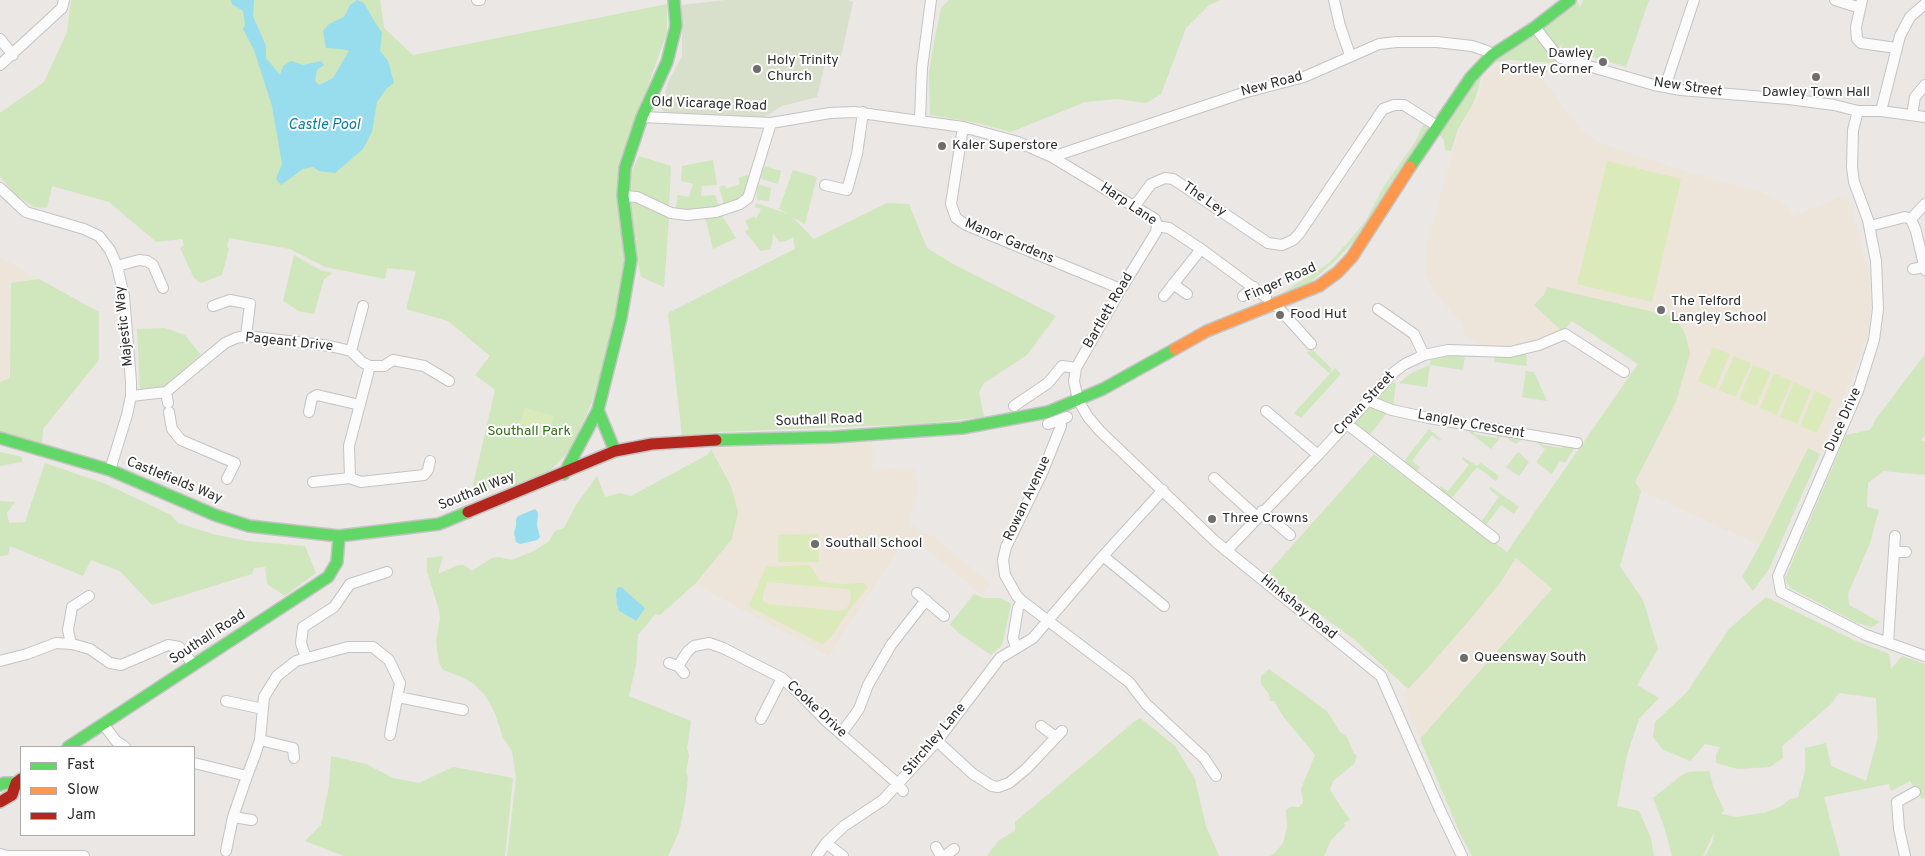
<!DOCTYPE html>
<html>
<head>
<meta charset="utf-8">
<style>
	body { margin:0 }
	#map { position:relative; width:1925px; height:856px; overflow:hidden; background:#eae7e4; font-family:Overpass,sans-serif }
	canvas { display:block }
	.legend { position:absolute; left:20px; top:746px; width:175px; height:90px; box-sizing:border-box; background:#fff; border:1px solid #ababab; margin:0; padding:6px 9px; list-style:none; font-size:15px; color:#2d2d2d }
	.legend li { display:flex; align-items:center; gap:10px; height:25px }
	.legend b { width:25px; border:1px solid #ababab }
</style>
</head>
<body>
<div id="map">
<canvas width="1925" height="856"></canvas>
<ul class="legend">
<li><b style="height:6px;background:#63d668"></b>Fast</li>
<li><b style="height:6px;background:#ff974d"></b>Slow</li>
<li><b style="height:6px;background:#b3261e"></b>Jam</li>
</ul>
</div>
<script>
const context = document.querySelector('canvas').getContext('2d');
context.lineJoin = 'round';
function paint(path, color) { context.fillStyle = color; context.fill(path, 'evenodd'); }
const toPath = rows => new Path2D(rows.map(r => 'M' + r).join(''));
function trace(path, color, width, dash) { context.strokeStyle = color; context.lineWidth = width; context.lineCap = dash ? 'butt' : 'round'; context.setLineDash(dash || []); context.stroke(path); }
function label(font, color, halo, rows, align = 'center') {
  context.font = font + ' Overpass,sans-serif'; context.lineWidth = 4; context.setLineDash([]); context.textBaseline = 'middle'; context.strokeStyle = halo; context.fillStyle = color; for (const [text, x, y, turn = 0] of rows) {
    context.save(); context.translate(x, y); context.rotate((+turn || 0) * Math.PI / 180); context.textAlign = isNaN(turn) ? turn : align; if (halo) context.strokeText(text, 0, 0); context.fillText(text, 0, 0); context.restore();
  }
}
paint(toPath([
	[1512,62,1533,62,1548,66,1543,68,1540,76,1582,131,1597,142,1688,172,1762,192,1786,205,1792,217,1846,195,1851,206,1865,262,1870,273,1872,302,1868,336,1820,454,1808,449,1760,545,1641,491,1635,482,1676,402,1682,379,1639,364,1572,321,1563,332,1524,346,1503,348,1480,345,1465,335,1462,323,1433,290,1425,274,1425,249,1457,139,1462,125,1480,94,1483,78,1498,65],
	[0,257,39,279,11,284,10,379,0,382],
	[872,441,873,469,915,467,918,492,909,518,911,525,934,537,991,584,982,595,908,534,829,656,695,584,732,539,738,512,727,475,711,449],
	[1515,558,1552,589,1420,739,1403,694,1427,669,1473,616,1499,583]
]), '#ede5d9');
paint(toPath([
	[71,0,380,0,384,28,413,55,667,4,667,33,623,154,626,258,617,315,592,402,571,449,539,482,519,491,507,476,470,498,495,390,475,375,490,356,448,321,406,309,416,271,387,268,385,279,325,267,290,249,229,238,227,247,229,248,222,275,201,283,194,278,180,248,184,245,182,239,156,242,109,202,52,186,47,208,34,207,14,194,0,176,0,113,44,82,67,32],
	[949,0,1221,0,1209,5,1186,28,1161,94,1146,103,1117,99,1085,102,1011,132,978,123,930,115,929,73,933,48,941,8],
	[1577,0,1580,7,1583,0,1649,0,1626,67,1561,48,1563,42,1555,53,1555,63,1508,60,1497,62,1490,66,1481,77,1478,90,1473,104,1458,129,1451,151,1445,150,1444,140,1439,134,1471,77],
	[1423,125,1430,127,1354,241,1334,262,1309,283,1276,297,1329,263,1350,240,1366,220,1384,186,1415,142],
	[639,156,671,166,669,208,627,194,625,185],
	[713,160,717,185,702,186,701,196,715,195,720,209,675,211,678,195,689,197,693,184,681,181,682,166],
	[764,166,781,171,778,184,761,179],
	[793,170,817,177,805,224,791,216,814,239,887,203,909,204,927,248,955,265,1056,316,1027,355,984,383,979,392,984,417,919,424,718,432,682,436,668,313,795,249,793,236,792,238,786,241,779,242,773,233,772,244,770,249,761,251,745,232,749,229,745,221,754,216,756,219,761,209,755,207,756,203,788,214,779,209],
	[751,174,746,193,739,204,725,208,719,187,725,185,726,189,740,184,738,178],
	[757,184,771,188,769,201,757,200],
	[627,198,669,218,664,287,641,277,635,248,635,240,640,239,635,238],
	[705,216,722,216,736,238,713,249],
	[294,255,320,270,333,273,324,279,314,314,299,311,283,301],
	[39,279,99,312,99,360,43,429,42,444,0,432,0,382,10,378,11,283],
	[1547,287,1675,317,1685,334,1690,353,1676,402,1635,482,1641,491,1620,566,1643,600,1658,649,1637,685,1659,698,1639,719,1627,755,1617,806,1639,811,1651,838,1654,856,1472,856,1459,831,1420,739,1552,589,1516,558,1500,583,1473,616,1427,669,1408,689,1355,640,1266,575,1374,454,1507,552,1638,364,1572,321,1563,332,1534,305,1544,295],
	[165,328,185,335,201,355,166,386,144,390,140,388,137,329],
	[1311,348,1332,369,1329,373,1307,353],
	[1526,348,1527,366,1494,362,1496,352],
	[1925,354,1925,435,1921,440,1925,442,1925,475,1883,471,1868,483,1867,507,1879,510,1870,543,1848,594,1849,605,1880,622,1872,627,1857,623,1790,588,1785,579,1846,435,1870,430,1876,419],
	[1450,355,1465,355,1463,370,1430,365,1427,387,1399,383,1413,372,1430,365,1431,358],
	[1335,368,1341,374,1301,418,1294,413],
	[1526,371,1534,372,1547,401,1522,397],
	[1390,383,1396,383,1393,406,1367,438,1347,424],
	[1475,426,1474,434,1497,438,1499,430,1545,438,1543,445,1562,448,1564,441,1577,443,1565,463,1560,461,1552,474,1537,463,1537,461,1545,449,1527,435,1516,444,1502,435,1491,449,1463,427],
	[1429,429,1441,439,1440,441,1432,435,1420,450,1412,461,1420,467,1414,475,1401,465],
	[1808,448,1820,454,1769,569,1753,591,1742,577,1760,545],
	[711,449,731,486,738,512,732,539,695,584,660,615,656,614,653,617,638,635,636,665,629,696,691,721,687,748,689,756,686,772,688,778,685,804,679,832,668,856,507,856,516,778,512,751,503,738,495,713,485,695,474,684,462,677,443,670,439,663,436,641,440,619,439,610,427,571,427,558,443,556,438,574,458,565,464,565,472,571,492,558,499,557,512,560,536,550,549,541,555,531,564,528,576,505,597,476,605,497,620,493,631,496,707,455],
	[616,595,645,607,635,621,619,611,617,605],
	[0,452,22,457,22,462,0,466],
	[1518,452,1529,462,1519,476,1506,467],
	[1463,457,1477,466,1481,463,1499,476,1496,481,1477,467,1448,503,1436,493,1441,486,1448,491,1468,466,1468,464,1462,459],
	[45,463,106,484,171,515,178,523,216,535,248,541,305,546,316,573,285,596,267,584,265,567,254,568,252,574,152,605,120,571,91,560,83,576,10,546,8,555,0,556,0,501,15,502,7,513,9,523,25,522],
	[1491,487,1519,507,1514,514,1501,505,1483,529,1478,526,1499,497,1489,489],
	[974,594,983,598,1001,598,1011,604,1002,645,991,655,959,633,950,624],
	[1766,597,1856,641,1889,654,1891,669,1902,656,1925,664,1925,798,1922,799,1910,781,1891,791,1889,784,1824,797,1840,856,1705,856,1712,843,1715,831,1703,856,1672,856,1664,826,1653,798,1682,775,1688,772,1709,771,1714,789,1724,810,1721,814,1736,817,1763,813,1780,807,1789,800,1798,797,1805,771,1805,748,1826,743,1831,766,1866,781,1878,737,1876,698,1839,693,1830,705,1782,746,1783,758,1770,767,1738,769,1716,763,1716,755,1720,747,1705,744,1690,761,1662,749,1653,737,1655,722,1687,692,1729,629],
	[1269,669,1327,711,1340,732,1347,737,1353,752,1357,756,1354,764,1333,781,1330,790,1350,820,1344,823,1345,826,1331,840,1324,856,1270,856,1274,854,1283,843,1287,827,1286,810,1290,807,1299,807,1303,803,1301,789,1315,755,1283,716,1274,701,1270,701,1269,694,1261,684,1261,676],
	[1140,718,1175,746,1195,779,1206,826,1219,856,987,856,999,840,1015,831,1015,822,1135,721],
	[331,756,366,764,393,778,419,783,453,767,513,778,505,856,344,856,305,841,321,825,329,786]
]), '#d0e6bc');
paint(toPath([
	[725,0,848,0,853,2,841,57,827,56,817,97,782,106,761,119,667,116,661,108,668,82,682,56,682,5]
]), '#d8dfcb');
paint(toPath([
	[1607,161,1681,179,1652,302,1577,284],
	[1713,347,1730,354,1715,389,1698,381],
	[1734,356,1751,363,1736,397,1719,390],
	[1753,365,1771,372,1756,406,1739,399],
	[1774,373,1792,381,1777,415,1760,408],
	[1794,382,1811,390,1797,424,1780,417],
	[1815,391,1832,399,1817,433,1800,426],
	[525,408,554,416,549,432,520,424],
	[818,534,819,562,778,562,778,535],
	[810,565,820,581,837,584,864,583,868,587,849,610,832,636,822,644,750,607,749,605,766,567],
	[767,582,847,589,851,593,850,603,846,609,841,611,768,604,763,601,763,596]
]), '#dbeaba');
paint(toPath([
	[231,0,254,0,253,16,266,46,266,58,280,75,283,66,291,61,303,65,321,61,324,65,317,70,315,81,319,85,333,78,349,51,342,49,326,48,323,31,329,24,344,17,350,5,357,0,364,3,373,19,382,33,380,51,388,61,394,83,387,88,377,102,372,132,363,149,335,173,319,171,313,167,303,169,281,185,276,179,282,164,272,106,254,50,243,29,245,25,243,11,232,4],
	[535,509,538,513,537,525,540,537,537,540,520,544,516,542,514,533,516,526,516,519,518,516],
	[621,587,645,608,636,621,619,611,617,605,616,595,617,588]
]), '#97dded');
const street = toPath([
	[477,0,480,0],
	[1334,0,1340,26,1350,55],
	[1835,0,1860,8],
	[1862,0,1856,27,1857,39,1861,43,1896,48],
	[1535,27,1555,53,1561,58,1654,85,1681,90,1789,99,1834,105,1858,111,1881,111,1925,117],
	[0,39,13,55],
	[0,65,62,8,64,0],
	[1665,87,1694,0],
	[1858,111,1853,130,1852,167,1854,182,1868,220,1876,261,1878,309,1874,340,1858,391,1778,576,1781,592,1866,635,1925,656],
	[1881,111,1900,36,1910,17,1925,4],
	[1912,115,1915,97,1925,85],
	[642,117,771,123,830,113,854,112,963,127,1018,142,1052,157,1155,219,1157,226],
	[920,120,922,68,931,0],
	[963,127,951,204,956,218,966,225,1121,289],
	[1052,157,1243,93,1304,77,1379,44,1397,42,1437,42,1472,46,1487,51,1492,55],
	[825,185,847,190,857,154,863,112],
	[0,188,26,212,84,229,99,236,110,250,117,266,124,296,131,382,131,396,127,415,110,470],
	[623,196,637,197,671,213,687,215,716,212,740,204,748,198,771,123],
	[1134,207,1151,184,1165,178,1173,179,1268,243,1282,245,1293,240,1299,234,1383,109,1394,105,1404,105,1437,126],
	[1911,219,1925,204],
	[1157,226,1156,232,1121,289,1076,368,1074,381,1078,400,1088,417,1100,431,1216,542,1381,676,1440,810,1462,856],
	[1157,226,1169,228,1201,249,1266,297],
	[1870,226,1905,217,1911,219,1916,231,1925,270],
	[117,266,139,260,147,261,153,265,163,288],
	[1913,269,1924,267],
	[1173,284,1187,294],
	[1164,296,1201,249],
	[1243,296,1254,287],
	[1275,304,1311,344],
	[213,306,230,300,250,304,246,336],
	[1378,309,1414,334,1424,355],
	[351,351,363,306],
	[370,366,349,446,350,478,361,482,424,475,428,470,430,461],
	[166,392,168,403],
	[131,396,166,392,225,343,236,338,246,336,330,346,351,351,362,362,370,366,384,366,393,360,424,366,449,381],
	[1367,400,1392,410,1429,418,1577,443],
	[1014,406,1048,383,1062,366,1076,368],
	[1266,411,1318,455],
	[169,412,172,429,181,440,235,463,227,479],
	[309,412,312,398,317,395,360,405],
	[1060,420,1061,426,1043,471,1006,547,1003,560,1005,575,1017,596,1022,601,1129,682,1146,704,1204,758,1216,776],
	[1048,424,1067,417],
	[1347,424,1494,538],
	[1214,478,1257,517],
	[313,482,350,478],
	[1262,511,1290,535],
	[1226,551,1318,455,1394,372,1405,364,1424,355,1448,350,1510,352,1539,345,1565,334,1624,372],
	[1894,552,1906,552],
	[1103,556,1164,606],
	[917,593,944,616],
	[1888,643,1895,536],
	[71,644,68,630,72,607,89,596],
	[1016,648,1013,638,1018,608,1022,601],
	[306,658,301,643,303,627,334,607,350,584,387,572],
	[0,661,27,654,56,643,72,644,90,649,110,663,121,665,168,645,179,647,194,665],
	[669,663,678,666,684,673],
	[678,666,688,651,694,646,709,643,723,648,782,678,802,696,825,720,898,784,903,791],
	[398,697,463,710],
	[226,701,263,709],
	[761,719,782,678],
	[103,724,116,741,125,747],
	[1041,726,1056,737],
	[841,734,859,709,868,685,891,645,926,600],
	[260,740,293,748,294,758],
	[937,741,973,774,992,786,998,787,1009,783,1026,769,1062,731],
	[194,763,247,776,255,755,260,740,264,697,277,676,296,661,348,647,373,647,389,660,400,683,390,735],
	[233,817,252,820],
	[826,843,843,856],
	[936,847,941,856],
	[226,851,233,817,247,776],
	[0,854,7,856,84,856],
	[817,856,826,843,844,826,883,800,937,741,1000,658,1033,638,1103,556,1163,490],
	[945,856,954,849],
	[1905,856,1899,829,1897,802,1915,792]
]);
const fast = toPath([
	[1410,167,1471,77,1492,55,1535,27,1570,0],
	[598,410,615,451],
	[0,438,110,470,215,515,249,526,339,536,439,524,468,512],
	[716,440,833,437,962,428,1048,412,1103,389,1175,349],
	[564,474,598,410,621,318,631,260,623,196,625,168,642,117,667,62,676,26,674,0],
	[68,747,328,577,337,562,339,536],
	[0,785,4,783,16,783]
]);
const slow = toPath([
	[1175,349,1207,331,1319,286,1338,272,1352,257,1410,167]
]);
const jam = toPath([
	[468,512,615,451,652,444,716,440],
	[0,802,12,795,16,783,21,779]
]);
trace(street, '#c4c4c4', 12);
trace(fast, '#c4c4c4', 14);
trace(slow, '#c4c4c4', 14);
trace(jam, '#c4c4c4', 14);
trace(street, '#fcfbfb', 10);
trace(fast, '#63d668', 11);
trace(slow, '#ff974d', 11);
trace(jam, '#b3261e', 11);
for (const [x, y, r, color] of [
	[1603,62,5,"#6f6e6d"],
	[757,69,5,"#6f6e6d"],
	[1816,77,5,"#6f6e6d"],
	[942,146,5,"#6f6e6d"],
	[1661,310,5,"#6f6e6d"],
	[1280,315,5,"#6f6e6d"],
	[1212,519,5,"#6f6e6d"],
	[815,544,5,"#6f6e6d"],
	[1464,658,5,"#6f6e6d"]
]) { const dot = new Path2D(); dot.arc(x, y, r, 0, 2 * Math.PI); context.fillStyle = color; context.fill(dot); trace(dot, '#fff', 2); }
label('14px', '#2d2d2d', '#fff', [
	["Dawley",1593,54,"right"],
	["Portley Corner",1593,70,"right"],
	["Holy Trinity",767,61],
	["Church",767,77],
	["Dawley Town Hall",1816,93,"center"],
	["Kaler Superstore",952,146],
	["The Telford",1671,302],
	["Langley School",1671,318],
	["Food Hut",1290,315],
	["Three Crowns",1222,519],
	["Southall School",825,544],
	["Queensway South",1474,658]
], 'left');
label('14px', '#2d2d2d', '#fff', [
	["New Road",1272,85,-15],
	["New Street",1688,88,8],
	["Old Vicarage Road",709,105,2],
	["The Ley",1204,200,35],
	["Harp Lane",1128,205,34],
	["Manor Gardens",1009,242,23],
	["Finger Road",1281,283,-24],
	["Bartlett Road",1109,311,-60],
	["Majestic Way",125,326,-96],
	["Pageant Drive",289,343,6],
	["Crown Street",1365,404,-47],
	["Duce Drive",1844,420,-66],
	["Southall Road",819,421,-2],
	["Langley Crescent",1471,425,10],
	["Castlefields Way",174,481,22],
	["Southall Way",477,492,-22],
	["Rowan Avenue",1028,499,-65],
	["Hinkshay Road",1298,608,39],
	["Southall Road",208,638,-33],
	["Cooke Drive",816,710,43],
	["Stirchley Lane",935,740,-50]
]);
label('14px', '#326d1a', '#fff', [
	["Southall Park",529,432]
]);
label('italic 15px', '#0c7ba2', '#fff', [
	["Castle Pool",324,126]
]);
</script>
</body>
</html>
